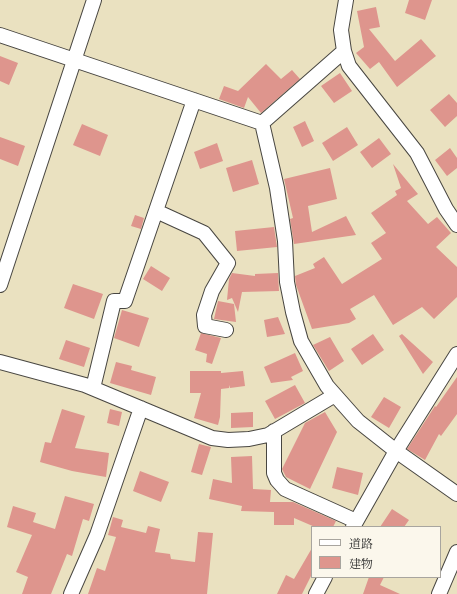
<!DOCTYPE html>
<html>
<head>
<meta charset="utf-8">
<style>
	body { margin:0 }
	#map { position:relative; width:457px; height:594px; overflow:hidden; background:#eae1c0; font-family:"Libre Caslon Text","Noto Serif JP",serif }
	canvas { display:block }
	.legend { position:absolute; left:311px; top:526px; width:130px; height:52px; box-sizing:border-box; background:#fbf7ec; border:1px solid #a8a59f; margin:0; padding:5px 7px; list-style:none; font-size:12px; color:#2b2b2b }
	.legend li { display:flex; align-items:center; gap:8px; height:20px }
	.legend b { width:20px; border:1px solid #a8a59f }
</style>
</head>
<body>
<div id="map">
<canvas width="457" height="594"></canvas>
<ul class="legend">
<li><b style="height:5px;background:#fff"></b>道路</li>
<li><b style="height:11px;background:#de958d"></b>建物</li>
</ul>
</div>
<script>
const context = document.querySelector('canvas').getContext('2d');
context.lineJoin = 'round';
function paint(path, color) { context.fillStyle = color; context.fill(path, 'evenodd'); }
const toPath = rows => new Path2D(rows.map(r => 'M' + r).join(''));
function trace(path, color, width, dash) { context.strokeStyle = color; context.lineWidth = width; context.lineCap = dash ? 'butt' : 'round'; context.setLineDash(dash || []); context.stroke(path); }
paint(toPath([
	[409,0,432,0,425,20,405,13],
	[376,7,380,27,369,29,395,61,421,39,436,56,397,87,379,62,370,69,356,53,364,47,357,11],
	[0,56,18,63,9,85,0,81],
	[266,64,281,79,292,70,300,79,261,113,248,97,244,108,219,99,224,86,238,91],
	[340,73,352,91,334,103,321,86],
	[449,94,457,103,457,116,445,127,430,110],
	[305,121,314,141,302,147,293,127],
	[82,124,108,135,100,156,73,145],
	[347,127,358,145,333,161,322,143],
	[0,137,25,146,18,166,0,159],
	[379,138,391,154,372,168,360,152],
	[217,143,223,161,200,169,194,152],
	[450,148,457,158,457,168,447,176,435,160],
	[252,160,259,184,233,192,226,168],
	[393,164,418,194,407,201,428,224,437,217,451,233,436,247,457,267,457,297,434,319,422,307,393,325,374,295,350,309,356,319,349,323,312,329,296,285,295,276,315,268,313,264,324,257,342,284,382,259,371,243,386,233,371,213,397,195,395,191,401,188],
	[330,168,337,199,308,206,312,232,346,216,356,235,294,244,290,219,293,218,284,179],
	[135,215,144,218,141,229,131,226],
	[274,227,277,247,237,251,235,231],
	[151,266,170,278,162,291,143,279],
	[232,273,255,276,255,274,278,273,279,291,242,292,238,312,232,298,227,300,229,279],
	[73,284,103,294,94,319,64,308],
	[218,301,234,304,236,322,214,319],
	[122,310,149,318,139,347,114,338],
	[278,317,285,334,267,337,264,320],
	[201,333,221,338,212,364,206,362,207,354,195,350],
	[373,334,384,350,362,365,351,349],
	[402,334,433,362,423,374,399,336],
	[330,337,344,361,329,371,313,345],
	[66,340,90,348,84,367,59,359],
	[295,353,303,371,291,377,293,380,271,383,264,367],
	[116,362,132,366,131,370,156,377,151,395,110,383],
	[190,371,221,371,221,373,243,371,245,386,230,388,230,385,229,388,221,389,220,417,218,425,194,418,201,393,190,393],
	[457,377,457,414,441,436,439,434,425,460,407,449,435,406,436,407],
	[295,385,305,403,275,419,265,401],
	[384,397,401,407,389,428,371,417],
	[62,409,85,416,75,448,109,453,106,477,72,471,40,462,45,442,51,443],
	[110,409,122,412,119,426,107,423],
	[253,412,253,427,231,428,231,413],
	[325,412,337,432,310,489,286,477,282,469,305,423],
	[199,444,211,447,202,475,191,472],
	[252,456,253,489,271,490,270,502,293,502,336,521,333,527,315,527,294,518,294,525,274,525,274,512,241,511,242,506,209,499,213,479,232,483,231,457],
	[337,467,363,473,358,495,332,488],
	[140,471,169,482,161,502,133,491],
	[65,496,94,504,89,521,83,519,72,556,67,554,51,594,22,594,28,577,16,572,32,535,7,527,13,506,36,513,33,522,55,529],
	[392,509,409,520,404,527,380,527],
	[113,517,123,520,121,527,146,533,148,526,160,529,155,552,170,554,171,559,195,562,198,532,213,533,207,594,88,594,97,568,105,571,116,537,108,535],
	[312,548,312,574,302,594,277,594,286,575,294,579],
	[369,577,384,577,380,585,400,594,363,594]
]), '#de958d');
const minor = toPath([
	[346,0,341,30,344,51,349,66,417,153,446,209,457,225],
	[0,35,262,123],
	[344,51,262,123,277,188,285,241,287,282,293,312,301,341,327,386,358,421,396,451,457,494],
	[156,211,204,233,228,263,212,291,204,315,205,326,226,330],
	[0,285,94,0],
	[0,362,85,385,212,438,228,440,249,439,268,435,335,395],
	[93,388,114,301,125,301,194,100],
	[274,431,274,473,277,480,285,489,356,521],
	[353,527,396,451,457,354],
	[71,594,97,535,141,408],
	[316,594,325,577],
	[439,594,457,552]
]);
trace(minor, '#484641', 16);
trace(minor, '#fff', 14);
</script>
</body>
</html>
